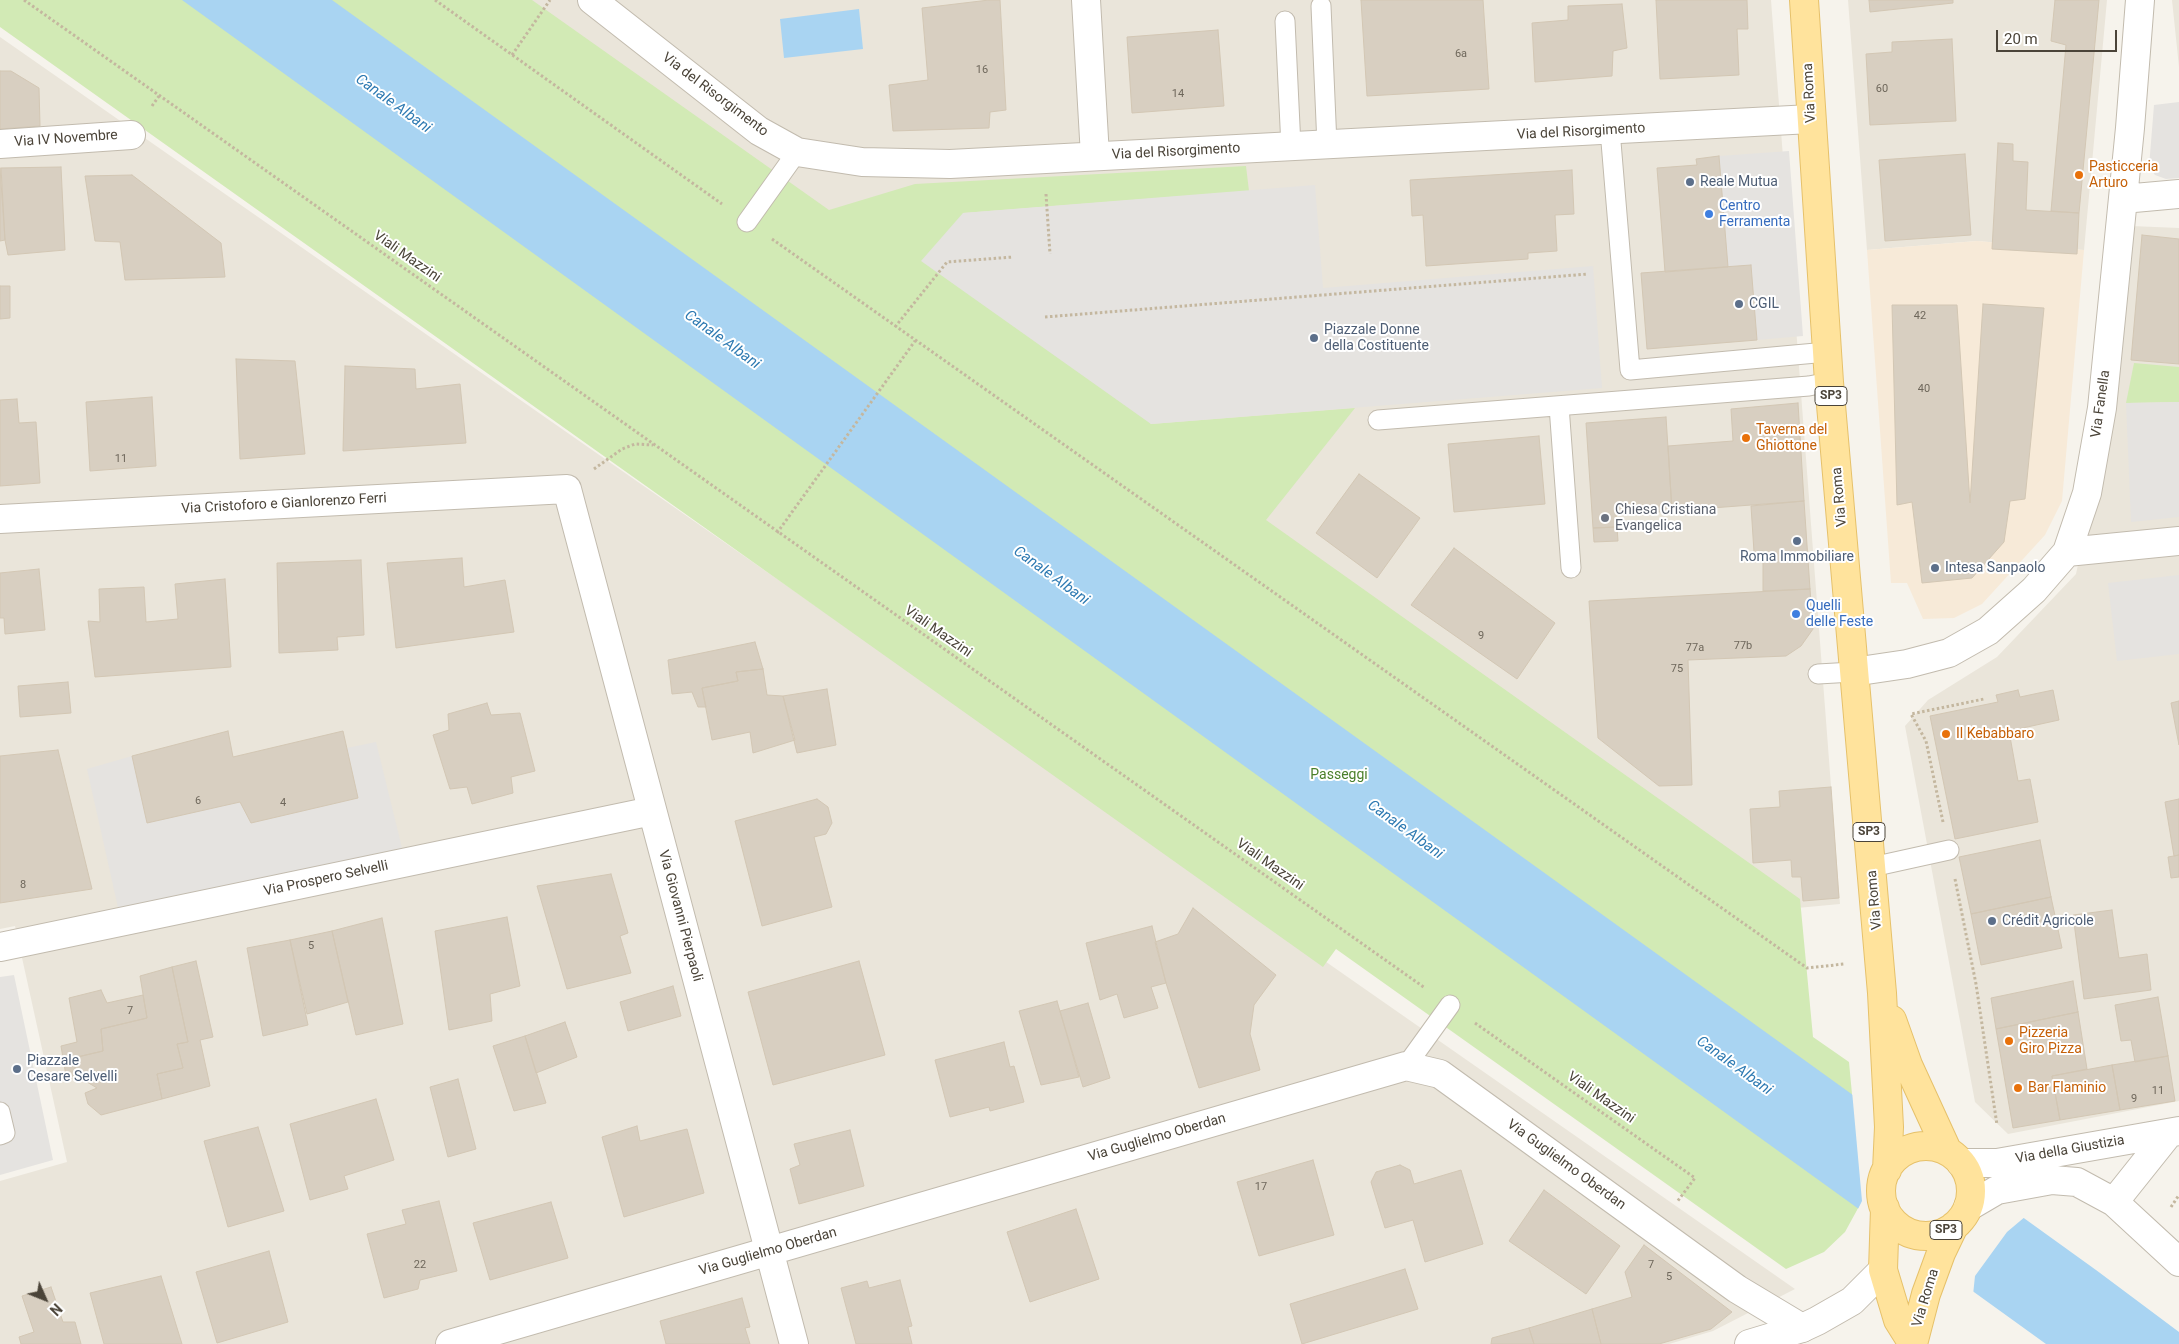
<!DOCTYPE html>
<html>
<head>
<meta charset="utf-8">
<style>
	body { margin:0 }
	#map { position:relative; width:2179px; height:1344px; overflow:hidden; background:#f6f3ec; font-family:Roboto,sans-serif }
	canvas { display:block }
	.north { position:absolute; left:20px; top:1274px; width:50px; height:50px; -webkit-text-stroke:4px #fff; paint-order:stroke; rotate:134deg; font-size:14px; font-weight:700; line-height:20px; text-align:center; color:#4b4439 }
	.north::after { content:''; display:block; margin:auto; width:18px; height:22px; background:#4b4439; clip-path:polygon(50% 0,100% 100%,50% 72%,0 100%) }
	.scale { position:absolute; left:1996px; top:30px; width:121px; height:22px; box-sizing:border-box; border:2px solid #4b4439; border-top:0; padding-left:6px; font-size:15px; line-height:18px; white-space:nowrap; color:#4b4439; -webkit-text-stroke:4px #fff; paint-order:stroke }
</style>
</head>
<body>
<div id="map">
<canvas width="2179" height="1344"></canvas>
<div class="north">N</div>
<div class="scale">20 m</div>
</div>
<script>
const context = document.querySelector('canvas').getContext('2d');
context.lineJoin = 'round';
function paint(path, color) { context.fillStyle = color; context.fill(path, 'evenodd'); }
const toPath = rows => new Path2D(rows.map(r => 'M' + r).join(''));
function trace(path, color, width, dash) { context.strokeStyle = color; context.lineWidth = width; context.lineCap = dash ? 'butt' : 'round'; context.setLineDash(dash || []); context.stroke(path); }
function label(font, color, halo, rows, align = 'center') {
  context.font = font + ' Roboto,sans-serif'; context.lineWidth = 4; context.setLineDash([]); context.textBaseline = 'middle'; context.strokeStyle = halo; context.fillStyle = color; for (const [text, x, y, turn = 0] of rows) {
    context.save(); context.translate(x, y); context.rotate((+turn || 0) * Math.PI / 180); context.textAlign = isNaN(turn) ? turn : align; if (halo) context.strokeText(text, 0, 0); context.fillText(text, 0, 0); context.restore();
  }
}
paint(toPath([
	[515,0,1771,0,1840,904,1797,908],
	[1848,0,2107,0,2084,250,1977,241,1867,250],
	[2172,0,2179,0,2179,67],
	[0,37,1795,1289,1713,1331,1669,1344,0,1344,0,1181,67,1162,15,926,0,929],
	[2131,226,2179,228,2179,1101,2008,1134,1975,1102,1905,726,1928,700,1997,657,2076,574,2120,369]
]), '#eae5da');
paint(toPath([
	[1977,241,2084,250,2062,501,2045,535,1982,604,1954,618,1923,619,1907,583,1891,583,1867,250]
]), '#f7ead8');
paint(toPath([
	[0,0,532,0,829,210,915,184,1246,166,1249,191,963,213,1151,424,1355,408,1266,520,1800,899,1813,1037,1849,1062,1862,1201,1845,1232,1824,1252,1786,1269,1336,949,1323,967,0,27],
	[2134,363,2179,367,2179,402,2126,403]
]), '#d2eab5');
paint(toPath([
	[2179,102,2179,178,2166,179,2155,175,2149,167,2154,105],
	[1789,151,1803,336,1757,340,1751,265,1728,267,1719,156],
	[1315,185,1323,288,1593,266,1602,388,1151,424,921,261,963,213],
	[2179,402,2179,517,2131,522,2126,403],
	[2179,575,2179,654,2117,661,2108,583],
	[376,742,403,852,119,912,87,769,132,756,147,822,240,802,251,823,358,798,347,748],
	[14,975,53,1160,0,1175,0,977]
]), '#e5e3e0');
paint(toPath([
	[182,0,332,0,2096,1270,2179,1332,2179,1344,2046,1344],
	[859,9,863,49,784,58,780,19]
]), '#a9d4f2');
paint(toPath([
	[1852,1091,2026,1216,2007,1232,1975,1276,1973,1295,1857,1211,1862,1201]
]), '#f6f3ec');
const building = toPath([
	[989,0,1000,0,1006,110,990,112,989,128,893,131,889,85,928,80,922,8,989,0],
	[1361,0,1483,0,1489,89,1367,96,1361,0],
	[1656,0,1747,0,1748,29,1737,29,1739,75,1660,79,1656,0],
	[1869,0,1953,0,1953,3,1870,12,1869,0],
	[2055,0,2099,0,2079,213,2051,211,2066,45,2051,41,2055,0],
	[1622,4,1627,48,1613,51,1612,76,1535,82,1532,23,1568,20,1568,6,1622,4],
	[1218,30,1224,106,1132,113,1127,37,1218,30],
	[1952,39,1956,121,1870,125,1866,54,1892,52,1892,42,1952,39],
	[0,71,11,71,39,88,40,126,0,129,0,71],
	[1998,143,2013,144,2013,161,2028,162,2026,210,2079,213,2077,254,1992,249,1998,143],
	[1965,154,1971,235,1885,241,1879,160,1965,154],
	[1719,156,1728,267,1665,272,1657,168,1697,165,1696,159,1719,156],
	[61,167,65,250,8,255,5,240,1,168,61,167],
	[0,168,5,240,0,241,0,168],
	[1572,170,1574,214,1555,215,1557,251,1528,253,1528,259,1426,266,1423,215,1412,216,1410,180,1572,170],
	[132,175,221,243,225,277,125,280,120,242,95,241,85,176,132,175],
	[2142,235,2179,239,2179,364,2131,360,2142,235],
	[1751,265,1757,340,1647,349,1641,273,1751,265],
	[0,286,10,286,10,318,0,319,0,286],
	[1983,304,2044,308,2025,499,2010,501,2004,542,1972,578,1922,583,1912,502,1897,505,1892,305,1957,305,1970,503,1983,304],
	[236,359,295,361,305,454,240,459,236,359],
	[345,366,415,369,416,389,460,384,466,443,343,451,345,366],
	[152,397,156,466,90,471,86,402,152,397],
	[17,399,19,423,36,422,40,483,0,486,0,400,17,399],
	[1798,403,1804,501,1672,511,1668,446,1733,441,1731,409,1798,403],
	[1666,417,1672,511,1616,515,1617,527,1593,528,1586,423,1666,417],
	[1539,436,1545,504,1454,512,1448,444,1539,436],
	[1359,474,1420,518,1377,578,1316,533,1359,474],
	[1804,501,1810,589,1763,591,1763,551,1754,552,1751,506,1804,501],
	[1617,527,1618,541,1594,542,1593,528,1617,527],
	[1454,548,1555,623,1517,679,1411,605,1454,548],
	[462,558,464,587,505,580,514,632,396,648,387,563,462,558],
	[361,560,364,635,337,637,338,650,279,653,277,563,361,560],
	[39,569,45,630,5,634,4,618,0,618,0,573,39,569],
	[225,579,231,667,95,677,88,621,100,622,99,589,144,587,146,622,178,619,175,584,225,579],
	[1810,589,1813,629,1801,646,1786,656,1688,660,1692,785,1659,786,1598,738,1589,601,1810,589],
	[755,642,763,669,736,672,738,681,702,688,706,707,698,707,692,692,672,694,668,660,755,642],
	[763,669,767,695,783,696,795,740,753,753,750,732,712,740,702,688,738,681,736,672,763,669],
	[68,682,71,713,20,717,18,686,68,682],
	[827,689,836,745,797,753,783,696,827,689],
	[2018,690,2020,697,2053,690,2059,720,2009,731,2018,781,2030,779,2038,822,1955,839,1930,716,1998,702,1996,695,2018,690],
	[2179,701,2179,745,2171,703,2179,701],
	[487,703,491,715,520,713,535,771,511,777,513,793,472,804,467,787,450,789,433,735,449,730,448,714,487,703],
	[228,731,233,757,343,731,358,798,251,823,240,802,147,823,132,756,228,731],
	[58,750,92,889,0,903,0,756,58,750],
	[1831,787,1839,898,1803,901,1801,877,1792,877,1791,860,1753,863,1750,809,1780,807,1779,791,1831,787],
	[817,799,828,807,832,823,826,834,814,837,832,907,762,926,735,821,817,799],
	[2179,799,2179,855,2174,856,2165,802,2179,799],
	[2040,840,2051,897,1971,914,1959,857,2040,840],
	[2179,855,2179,877,2171,878,2168,857,2179,855],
	[611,874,628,933,620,936,631,973,567,989,537,886,611,874],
	[2051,897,2062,948,1981,965,1971,914,2051,897],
	[1193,908,1276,975,1254,1005,1250,1034,1260,1070,1199,1088,1166,983,1155,942,1178,934,1193,908],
	[2112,910,2119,958,2147,954,2151,990,2084,999,2073,915,2112,910],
	[507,917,520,986,490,994,492,1021,449,1030,435,931,507,917],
	[382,918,403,1024,356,1035,332,931,382,918],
	[1152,926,1166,983,1151,987,1158,1008,1124,1018,1117,994,1100,1000,1086,943,1152,926],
	[332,931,348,1002,307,1014,290,940,332,931],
	[290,940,308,1025,263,1036,247,948,290,940],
	[196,961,213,1037,200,1040,210,1086,162,1099,157,1074,183,1068,177,1044,188,1042,172,967,196,961],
	[859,961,885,1055,773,1085,748,992,859,961],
	[172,967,188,1042,177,1044,183,1068,157,1074,162,1099,101,1115,88,1104,85,1093,97,1088,77,1076,73,1058,103,1051,101,1029,147,1018,140,976,172,967],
	[2073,981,2078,1012,1996,1029,1991,998,2073,981],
	[673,986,681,1016,628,1031,620,1002,673,986],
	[101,990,107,1003,143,995,147,1018,101,1029,103,1051,73,1058,77,1076,67,1082,61,1046,77,1042,69,998,101,990],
	[2158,997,2168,1056,2135,1062,2131,1040,2121,1041,2115,1005,2158,997],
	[1057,1001,1079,1077,1041,1085,1019,1011,1057,1001],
	[1088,1003,1110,1078,1083,1087,1060,1011,1088,1003],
	[2078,1012,2087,1069,2052,1076,2060,1120,2013,1128,1996,1029,2078,1012],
	[565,1022,577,1057,536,1073,525,1036,565,1022],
	[525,1036,546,1103,514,1111,493,1046,525,1036],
	[1004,1042,1010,1067,1014,1066,1024,1102,990,1111,989,1107,950,1117,935,1060,1004,1042],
	[2168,1056,2175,1101,2120,1110,2112,1065,2168,1056],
	[2112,1065,2120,1110,2060,1120,2052,1076,2112,1065],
	[458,1079,476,1149,448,1157,430,1087,458,1079],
	[376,1099,394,1160,344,1176,348,1189,310,1200,290,1124,376,1099],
	[637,1126,640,1141,687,1129,704,1193,624,1217,602,1137,637,1126],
	[258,1127,284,1211,228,1227,204,1141,258,1127],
	[850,1130,864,1186,799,1204,790,1169,800,1165,794,1144,850,1130],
	[1313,1160,1334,1235,1259,1256,1237,1182,1313,1160],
	[1400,1165,1410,1170,1414,1184,1461,1170,1483,1244,1425,1262,1413,1220,1385,1228,1371,1182,1376,1172,1400,1165],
	[1544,1190,1620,1246,1586,1294,1509,1241,1544,1190],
	[439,1201,457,1271,420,1280,418,1289,384,1298,367,1234,406,1224,402,1210,439,1201],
	[551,1202,568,1258,490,1280,473,1223,551,1202],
	[1076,1209,1099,1279,1030,1302,1007,1232,1076,1209],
	[1644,1245,1732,1312,1711,1329,1659,1344,1601,1344,1592,1309,1632,1297,1625,1272,1644,1245],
	[269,1251,288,1322,217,1343,196,1272,269,1251],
	[1405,1269,1418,1309,1302,1344,1290,1304,1405,1269],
	[161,1276,182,1344,104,1344,90,1293,161,1276],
	[900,1280,912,1326,908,1327,912,1344,856,1344,841,1288,867,1281,869,1288,900,1280],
	[51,1287,63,1322,75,1322,81,1344,21,1344,19,1337,34,1332,22,1296,51,1287],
	[742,1298,750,1327,745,1328,750,1344,666,1344,660,1321,742,1298],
	[1592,1309,1601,1344,1534,1344,1529,1328,1592,1309],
	[1529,1328,1534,1344,1491,1344,1492,1338,1529,1328]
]);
paint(building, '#d8cfc1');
trace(building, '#d3c7b4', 1);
const service = toPath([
	[1321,6,1327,145],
	[1285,21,1291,147],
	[1610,130,1630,370,1827,352],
	[747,222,797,152],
	[1559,406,1571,568],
	[1378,420,1809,386,1829,382],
	[1818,674,1853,672],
	[1872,867,1949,850],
	[1406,1066,1450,1005],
	[0,1112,5,1133,0,1135]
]);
const minor = toPath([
	[592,0,759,131,797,152,862,162,950,164,1811,119],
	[1086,0,1095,156],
	[0,144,131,135],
	[2123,199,2179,194],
	[0,519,567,489,794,1344],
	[2067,552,2179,541],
	[1853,672,1907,664,1949,653,1988,631,2034,590,2067,552,2087,493,2102,408,2130,128,2140,0],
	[0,947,652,811],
	[450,1344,1406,1066,1440,1074,1737,1289,1802,1328]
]);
const tertiary = toPath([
	[1961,1163,1997,1163,2179,1131],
	[2114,1202,2169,1133],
	[1968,1207,1997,1190,2052,1180,2077,1182,2114,1202,2179,1262],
	[1749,1344,1802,1328,1817,1321,1852,1301,1883,1270]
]);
const primary = toPath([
	[1804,0,1829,382,1882,993,1889,1127,1887,1170],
	[1892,1020,1908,1065,1947,1150],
	'1881 1191a45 45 0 1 1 90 0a45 45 0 1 1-90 0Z',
	[1885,1208,1883,1270,1898,1320,1913,1344],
	[1913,1344,1926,1294,1941,1253,1954,1226]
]);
trace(service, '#c2bbae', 21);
trace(minor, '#c2bbae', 30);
trace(tertiary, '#c2bbae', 30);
trace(primary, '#e6c16a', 30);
trace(toPath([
	[24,0,1425,988],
	[435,0,722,204],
	[512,55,550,0],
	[152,106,159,96],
	[1046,194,1050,254],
	[772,239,1807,968,1844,964],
	[1045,317,1588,274],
	[895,327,947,262,1013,257],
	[594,469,622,449,635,444,653,445],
	[777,533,915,341],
	[1943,822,1926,741,1911,714,1984,699],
	[1955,879,1976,984,1997,1125],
	[1475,1023,1695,1178,1677,1202],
	[2171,1207,2179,1195]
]), '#c4b79f', 3, [2.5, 2.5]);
trace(service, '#fff', 19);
trace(minor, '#fff', 28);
trace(tertiary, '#fff', 28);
trace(primary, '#ffe39c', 28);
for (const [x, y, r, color] of [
	[2079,175,5,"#e8710a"],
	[1690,182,5,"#5c6f8a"],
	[1709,214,5,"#3f7fe0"],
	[1739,304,5,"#5c6f8a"],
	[1314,338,5,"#5c6f8a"],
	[1746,438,5,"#e8710a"],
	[1605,518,5,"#6b7280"],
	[1797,541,5,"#5c6f8a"],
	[1935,568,5,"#5c6f8a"],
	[1796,614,5,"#3f7fe0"],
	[1946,734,5,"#e8710a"],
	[1992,921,5,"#5c6f8a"],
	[2009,1041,5,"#e8710a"],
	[17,1069,5,"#5c6f8a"],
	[2018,1088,5,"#e8710a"]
]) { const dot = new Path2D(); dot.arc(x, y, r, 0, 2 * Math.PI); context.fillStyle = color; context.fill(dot); trace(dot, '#fff', 2); }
label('11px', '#6e675b', null, [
	["6a",1461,54],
	["16",982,70],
	["60",1882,89],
	["14",1178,94],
	["42",1920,316],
	["40",1924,389],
	["11",121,459],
	["9",1481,636],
	["77b",1743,646],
	["77a",1695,648],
	["75",1677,669],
	["6",198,801],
	["4",283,803],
	["8",23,885],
	["5",311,946],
	["7",130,1011],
	["11",2158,1091],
	["9",2134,1099],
	["17",1261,1187],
	["22",420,1265],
	["7",1651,1265],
	["5",1669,1277]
]);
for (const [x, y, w] of [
	[1831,396,32],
	[1869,832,32],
	[1946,1230,32]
]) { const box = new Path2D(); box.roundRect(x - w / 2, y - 9.5, w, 19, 4); context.fillStyle = '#fff'; context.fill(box); trace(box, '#4b4439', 1); }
label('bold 12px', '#4b4439', null, [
	["SP3",1831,396],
	["SP3",1869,832],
	["SP3",1946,1230]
]);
label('14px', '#4b4439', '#fff', [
	["Via Roma",1810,93,-93],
	["Via del Risorgimento",715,95,37],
	["Via del Risorgimento",1581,132,-3],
	["Via IV Novembre",66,139,-4],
	["Via del Risorgimento",1176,152,-3],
	["Viali Mazzini",407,257,35],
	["Via Fanella",2101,404,-82],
	["Via Roma",1840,497,-95],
	["Via Cristoforo e Gianlorenzo Ferri",284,504,-3],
	["Viali Mazzini",938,632,35],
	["Viali Mazzini",1270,865,35],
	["Via Prospero Selvelli",326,879,-12],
	["Via Roma",1875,900,-95],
	["Via Giovanni Pierpaoli",680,916,75],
	["Viali Mazzini",1601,1098,35],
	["Via Guglielmo Oberdan",1157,1138,-16],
	["Via della Giustizia",2070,1150,-10],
	["Via Guglielmo Oberdan",1566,1165,36],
	["Via Guglielmo Oberdan",768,1252,-16],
	["Via Roma",1926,1298,-73]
]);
label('14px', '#c56008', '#fff', [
	["Pasticceria",2089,167],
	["Arturo",2089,183],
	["Taverna del",1756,430],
	["Ghiottone",1756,446],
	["Il Kebabbaro",1956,734],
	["Pizzeria",2019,1033],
	["Giro Pizza",2019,1049],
	["Bar Flaminio",2028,1088]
], 'left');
label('14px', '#4e5e75', '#fff', [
	["Reale Mutua",1700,182],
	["CGIL",1749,304],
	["Piazzale Donne",1324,330],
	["della Costituente",1324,346],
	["Roma Immobiliare",1797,557,"center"],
	["Intesa Sanpaolo",1945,568],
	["Crédit Agricole",2002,921],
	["Piazzale",27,1061],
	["Cesare Selvelli",27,1077]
], 'left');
label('14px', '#366cbe', '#fff', [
	["Centro",1719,206],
	["Ferramenta",1719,222],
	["Quelli",1806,606],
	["delle Feste",1806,622]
], 'left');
label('14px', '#5b616d', '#fff', [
	["Chiesa Cristiana",1615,510],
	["Evangelica",1615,526]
], 'left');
label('14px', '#4a7f2a', '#fff', [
	["Passeggi",1339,775]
]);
label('italic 15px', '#2e7ab2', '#fff', [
	["Canale Albani",393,104,36],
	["Canale Albani",722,340,36],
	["Canale Albani",1051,576,36],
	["Canale Albani",1405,830,36],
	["Canale Albani",1734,1066,36]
]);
</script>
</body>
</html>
